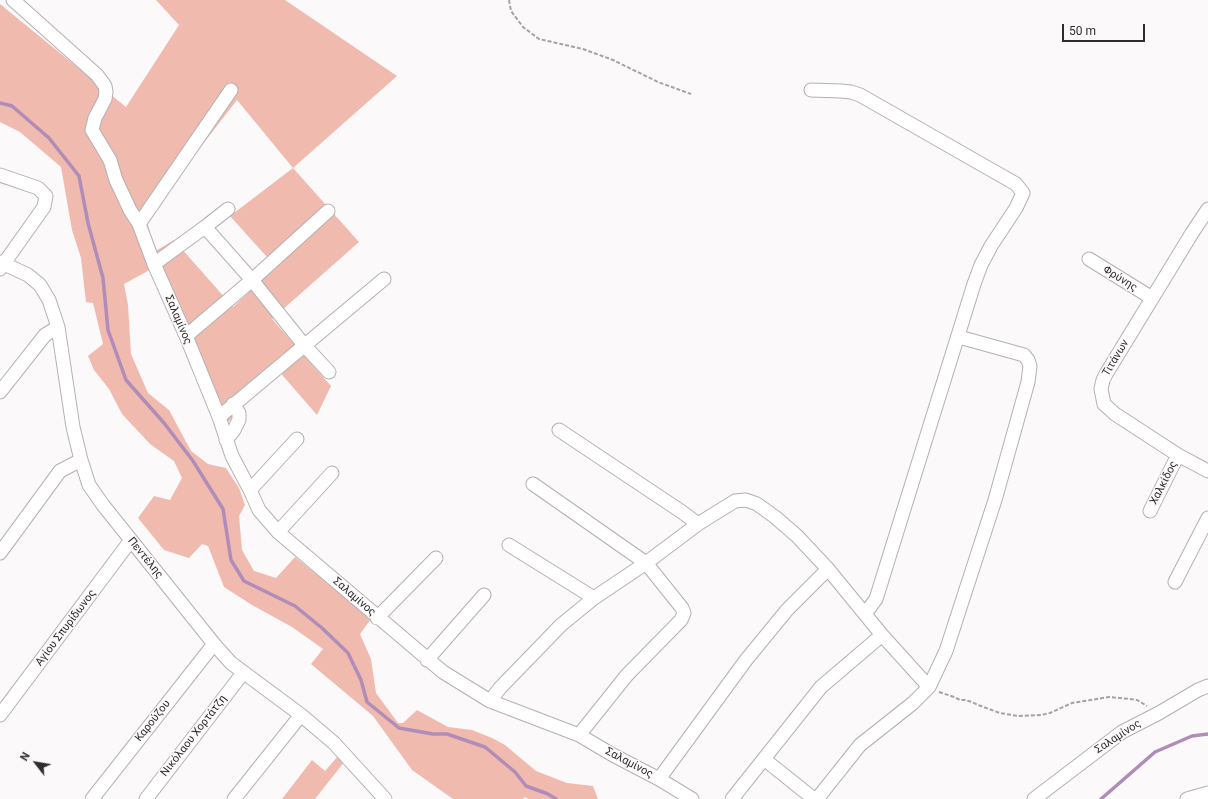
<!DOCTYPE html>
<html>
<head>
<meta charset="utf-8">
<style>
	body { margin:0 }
	#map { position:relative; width:1208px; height:799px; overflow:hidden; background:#fcf9fa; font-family:Roboto,sans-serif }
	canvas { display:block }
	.north { position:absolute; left:16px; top:743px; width:40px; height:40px; -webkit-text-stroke:3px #fcf9fa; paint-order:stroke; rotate:301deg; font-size:11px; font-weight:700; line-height:16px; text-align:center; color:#2e2d2d }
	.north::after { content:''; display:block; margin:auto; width:14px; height:18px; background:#2e2d2d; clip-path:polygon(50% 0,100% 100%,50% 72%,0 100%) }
	.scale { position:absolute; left:1062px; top:24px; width:83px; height:18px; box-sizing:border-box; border:2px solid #2e2d2d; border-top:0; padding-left:5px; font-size:12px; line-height:14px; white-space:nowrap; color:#2e2d2d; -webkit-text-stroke:3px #fcf9fa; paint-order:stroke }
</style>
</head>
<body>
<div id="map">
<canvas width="1208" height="799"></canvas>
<div class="north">N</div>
<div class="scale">50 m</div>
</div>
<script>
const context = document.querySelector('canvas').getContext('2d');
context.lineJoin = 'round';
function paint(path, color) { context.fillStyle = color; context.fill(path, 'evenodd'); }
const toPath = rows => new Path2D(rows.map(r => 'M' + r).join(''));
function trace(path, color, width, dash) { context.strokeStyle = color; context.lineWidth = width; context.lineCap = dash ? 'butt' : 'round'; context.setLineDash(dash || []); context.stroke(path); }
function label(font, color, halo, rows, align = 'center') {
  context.font = font + ' Roboto,sans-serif'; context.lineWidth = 3; context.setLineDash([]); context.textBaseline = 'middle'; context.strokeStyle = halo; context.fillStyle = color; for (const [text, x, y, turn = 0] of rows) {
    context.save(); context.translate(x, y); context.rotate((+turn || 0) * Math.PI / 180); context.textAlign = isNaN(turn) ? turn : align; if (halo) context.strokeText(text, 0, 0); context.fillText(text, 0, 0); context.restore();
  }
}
paint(toPath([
	[156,0,285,0,397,76,293,168,359,242,272,319,331,386,317,415,277,369,259,384,223,429,157,266,124,284,128,305,131,354,148,393,169,410,191,451,208,464,226,468,239,488,245,505,239,516,242,550,254,571,276,578,295,557,371,619,360,634,371,659,376,693,398,723,403,723,417,710,448,727,472,730,492,738,505,745,536,771,567,783,593,786,598,799,528,799,525,797,523,799,453,799,412,770,373,716,311,664,323,649,292,627,252,605,224,587,208,546,202,544,189,558,164,550,138,518,154,496,170,500,182,478,174,461,150,444,122,414,109,389,94,370,88,356,103,344,93,303,86,302,81,258,72,230,61,167,20,132,0,122,0,4,126,107,179,25],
	[237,100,293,168,230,216,276,267,233,307,174,240,154,252,147,220,199,149],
	[339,755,345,761,315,799,282,799,312,760,325,771]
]), '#f0baaf');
trace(toPath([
	[0,103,12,106,49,138,79,176,88,223,103,278,108,330,126,380,164,423,193,461,223,509,231,560,244,581,295,606,322,628,348,653,361,680,367,702,399,728,433,734,447,734,485,747,515,772,526,786,548,794,556,799],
	[1101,799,1155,752,1192,736,1208,734]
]), '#b08db9', 3.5);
const street = toPath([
	[13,0,97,75,105,86,106,92,105,99,95,118,92,130,110,160,116,180,130,210,139,224,154,264,186,336,219,417,232,456,250,490,259,510,278,532,443,672,490,701,579,735,613,755,659,779,692,799],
	[811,90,841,91,851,92,860,95,1016,184,1023,193,1016,208,991,246,981,265,974,284,876,599,865,614],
	[0,175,38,188,46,196,44,207,0,269],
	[1208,209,1192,233,1106,374,1103,380,1101,389,1104,404,1115,414,1178,455,1208,471],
	[139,224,231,90],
	[205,227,252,280,304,345,329,372],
	[1089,259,1152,298],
	[0,262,28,275,40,285,49,300,58,327,73,427,81,460,89,485,103,505,214,644,231,663,301,715,334,743,385,799],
	[154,264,205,227,228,209],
	[186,336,252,280,328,211],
	[0,392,45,335,58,327],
	[219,417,384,279],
	[559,430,682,512,698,524],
	[226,440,234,430,239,420,239,413,233,404],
	[533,484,646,563,682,608,684,613,681,620,627,675,579,735],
	[250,490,297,439],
	[1150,511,1178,455],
	[278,532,332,473],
	[509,545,594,598],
	[0,553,60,471,81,460],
	[1175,582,1208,518],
	[377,618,436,558],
	[427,660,484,595],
	[490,701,500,688,561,625,594,598,646,563,698,524,735,501,746,500,757,504,775,517,797,536,828,569,882,635,929,687],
	[0,715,131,540],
	[764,759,814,799],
	[659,779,746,660,787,610,828,569],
	[92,799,214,644],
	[146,799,243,673],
	[234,799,301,715],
	[732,799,821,687,882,635],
	[817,799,860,745,913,703,929,687,946,651,995,500,1028,382,1030,366,1028,360,1024,355,959,337],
	[1034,799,1122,732,1159,713,1198,690,1208,686],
	[1187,799,1208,793]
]);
trace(street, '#b4b0b1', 15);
trace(toPath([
	[509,0,511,11,523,27,539,39,583,49,613,60,658,82,691,94],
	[939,692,954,697,960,700,965,700,972,702,978,705,1000,713,1018,716,1041,715,1050,713,1072,703,1109,697,1130,699,1137,700,1147,706]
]), '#a4a2a3', 2, [4, 2]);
trace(street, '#fff', 13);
label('11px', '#2e2d2d', '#fcf9fa', [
	["Φρύνης",1120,279,32],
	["Σαλαμίνος",178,320,67],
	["Τιτάνων",1116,358,-59],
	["Χαλκίδος",1164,483,-63],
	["Πεντέλης",145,558,51],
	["Σαλαμίνος",354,597,41],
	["Αγίου Σπυρίδωνος",66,628,-53],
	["Καρούζου",153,721,-52],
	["Νικόλαου Χορτάτζη",194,736,-52],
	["Σαλαμίνος",1118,737,-33],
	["Σαλαμίνος",629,763,28]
]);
</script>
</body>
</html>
